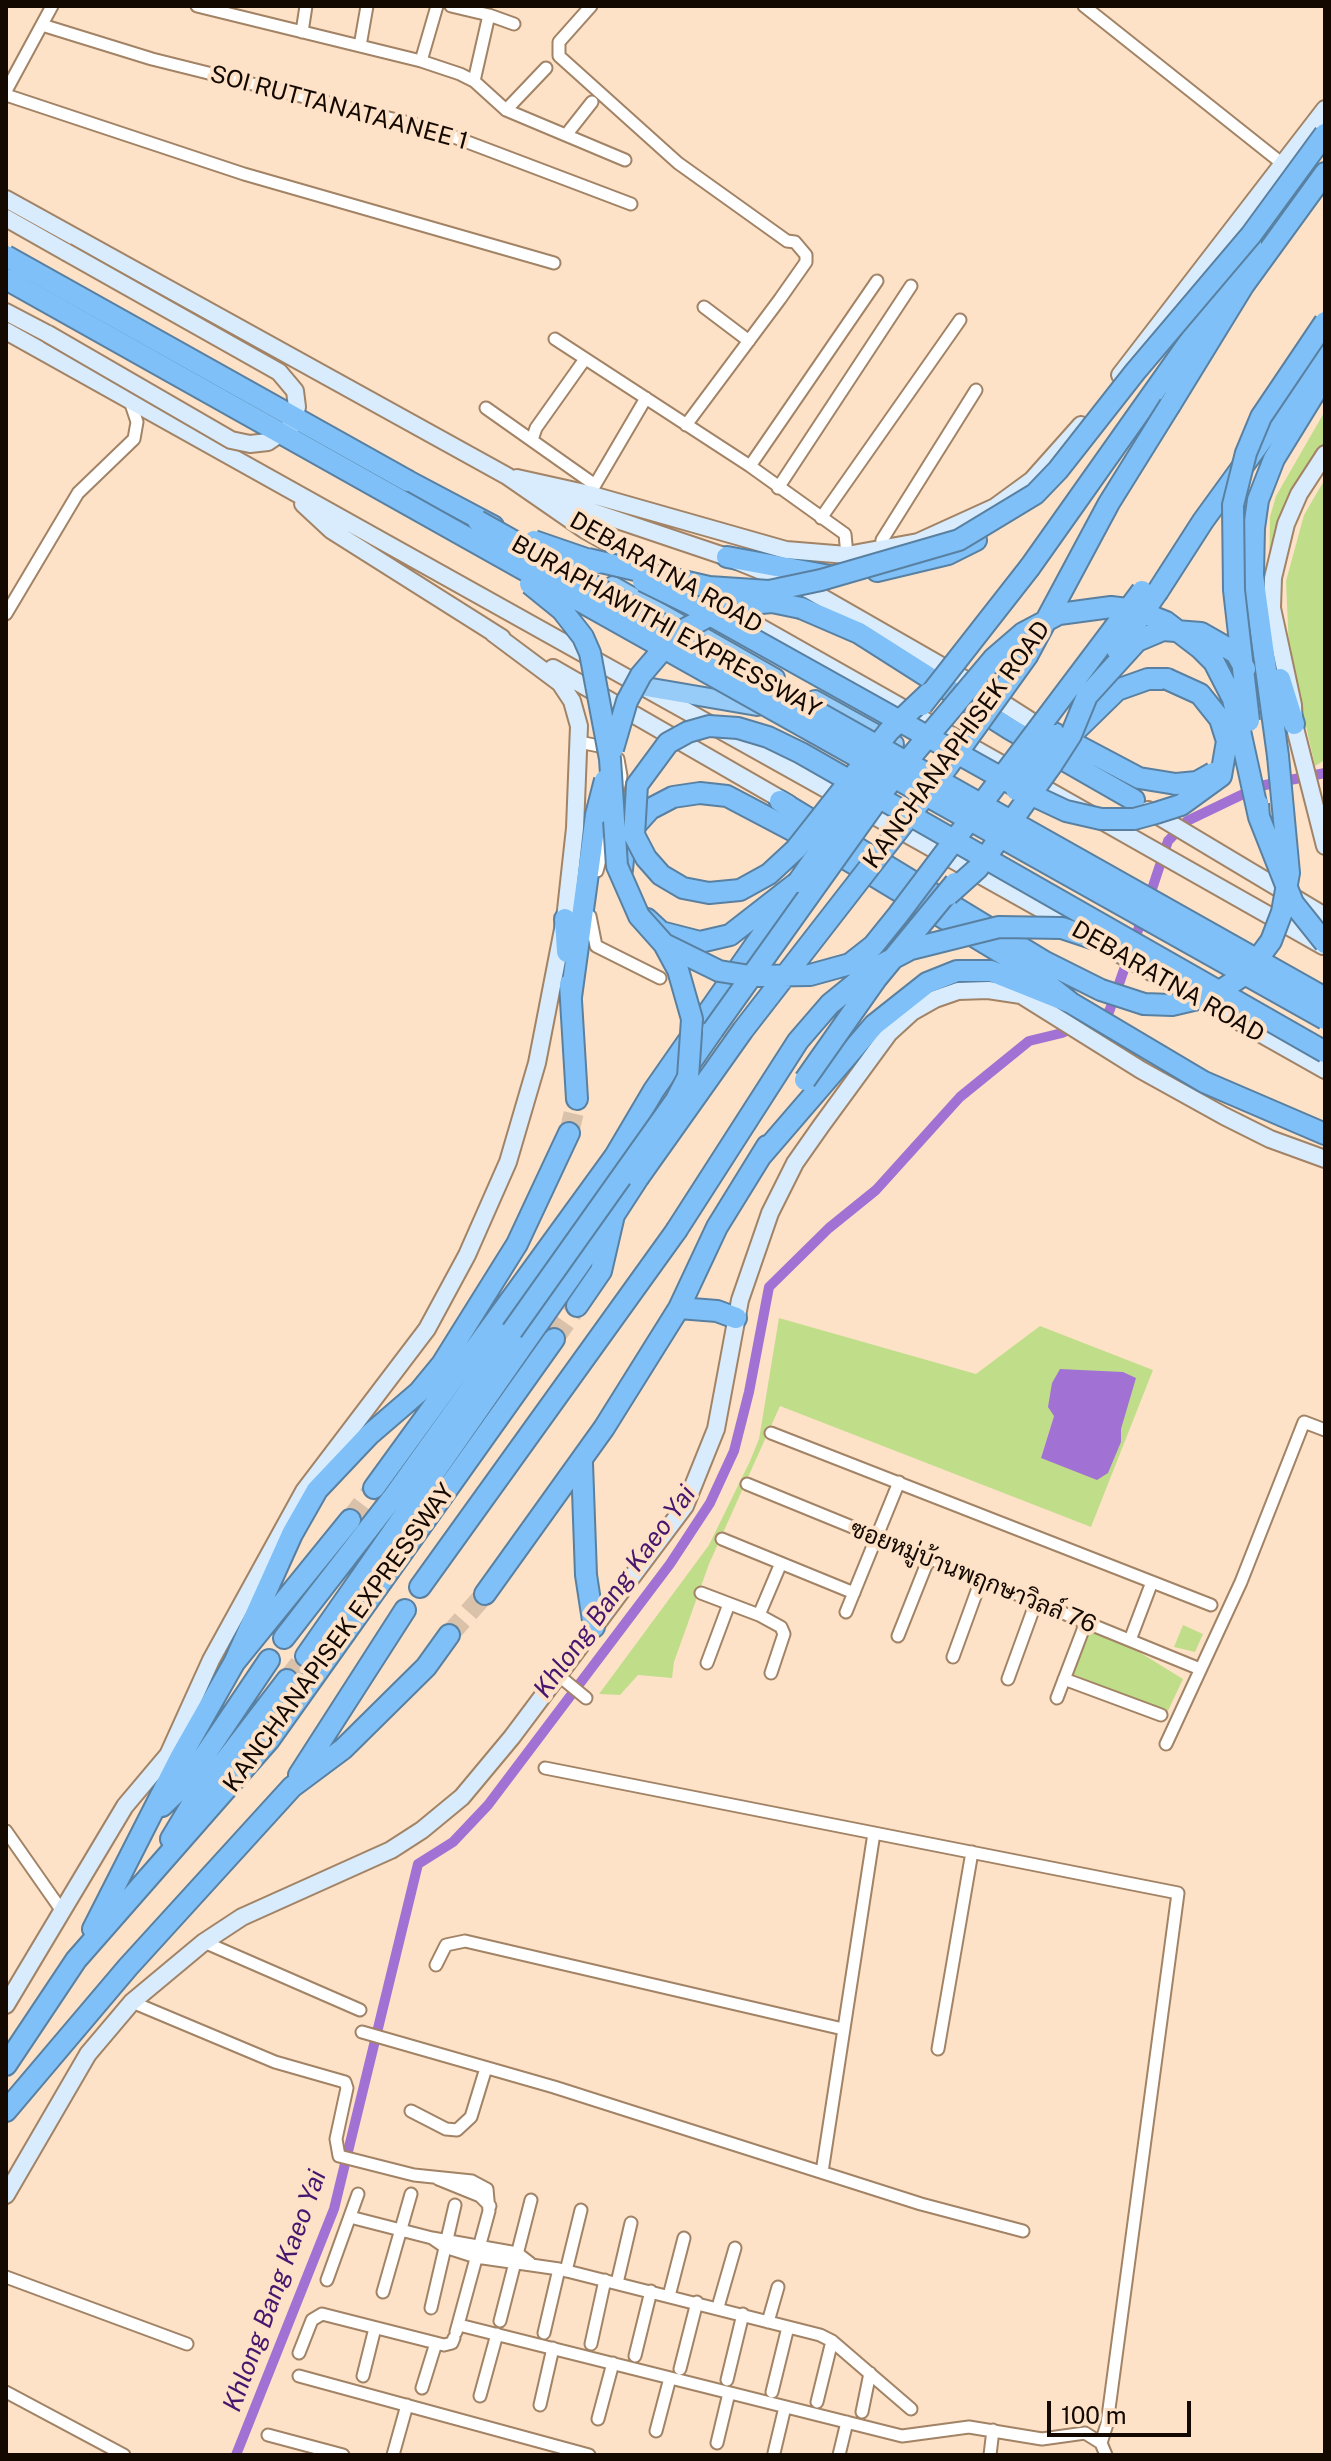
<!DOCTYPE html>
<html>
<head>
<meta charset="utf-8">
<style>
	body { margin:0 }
	#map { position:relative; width:1331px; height:2461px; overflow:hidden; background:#fde2c8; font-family:"Public Sans",sans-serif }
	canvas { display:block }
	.frame { position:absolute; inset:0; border:8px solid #140901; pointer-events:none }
	.scale { position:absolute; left:1047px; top:2401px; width:144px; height:36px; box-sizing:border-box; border:4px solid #140901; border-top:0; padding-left:10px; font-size:24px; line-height:28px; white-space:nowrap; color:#140901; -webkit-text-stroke:6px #fde2c8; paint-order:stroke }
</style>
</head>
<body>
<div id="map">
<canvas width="1331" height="2461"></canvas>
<div class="frame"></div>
<div class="scale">100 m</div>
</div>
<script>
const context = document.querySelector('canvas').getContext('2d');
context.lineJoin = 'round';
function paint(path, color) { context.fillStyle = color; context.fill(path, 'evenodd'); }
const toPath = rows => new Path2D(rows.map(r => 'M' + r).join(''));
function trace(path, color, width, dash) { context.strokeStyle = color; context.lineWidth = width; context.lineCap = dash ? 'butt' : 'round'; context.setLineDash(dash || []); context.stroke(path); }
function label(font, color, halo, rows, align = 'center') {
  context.font = font + ' "Public Sans",Sarabun,sans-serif'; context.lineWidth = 8; context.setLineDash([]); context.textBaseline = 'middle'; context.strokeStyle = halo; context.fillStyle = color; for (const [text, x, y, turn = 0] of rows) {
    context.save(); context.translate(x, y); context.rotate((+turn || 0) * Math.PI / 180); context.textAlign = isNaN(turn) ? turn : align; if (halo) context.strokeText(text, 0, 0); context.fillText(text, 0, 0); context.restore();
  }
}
paint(toPath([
	[1325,411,1325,460,1294,512,1269,573,1270,517,1276,496],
	[1325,479,1325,760,1315,766,1289,651,1286,581,1304,515],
	[779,1318,976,1374,1040,1326,1153,1370,1091,1527,780,1406,709,1564,674,1662,672,1678,638,1675,620,1695,599,1694,709,1545,750,1461,759,1439],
	[1054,1416,1121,1429,1121,1442,1041,1458],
	[1183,1625,1203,1634,1195,1652,1174,1647],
	[1089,1631,1131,1647,1183,1679,1167,1713,1073,1674]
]), '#c0de8a');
paint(toPath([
	[1060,1369,1123,1372,1136,1378,1121,1429,1121,1442,1108,1473,1097,1480,1041,1458,1054,1416,1048,1407,1052,1383]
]), '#a172d3');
trace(toPath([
	[1148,901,1168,841,1187,821,1260,786,1325,773],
	[236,2455,334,2209,418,1864,453,1842,488,1805,670,1564,710,1503,734,1451,749,1392,769,1287,829,1228,876,1190,960,1097,1029,1041,1062,1033,1109,1012,1143,916]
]), '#a172d3', 10);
trace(toPath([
	[569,1133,577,1099],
	[554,1339,577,1306],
	[350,1520,374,1488],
	[449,1635,485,1594],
	[287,1680,306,1656]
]), '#dac1aa', 20, [20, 10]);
const minor = toPath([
	[197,6,421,61,460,74,474,81,506,110,625,160],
	[451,6,489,15,474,81],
	[591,6,559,42,559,56,678,163,787,241,795,242,806,255,806,262,780,299,686,425],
	[1084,6,1284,165],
	[489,15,514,24],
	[42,25,152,59,433,129,631,204],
	[302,32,306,6],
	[360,46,367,6],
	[421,61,437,6],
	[6,91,52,6],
	[6,95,244,174,554,263],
	[506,110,546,68],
	[566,135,592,102],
	[704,307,749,341],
	[555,339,750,466,845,534,847,555],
	[486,408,595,485],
	[532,440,536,428,585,359],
	[750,466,877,281],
	[778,488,911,286],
	[592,490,646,398],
	[821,518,960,320],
	[881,552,882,540,976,390],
	[6,614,78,493,134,439,137,422,131,404],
	[579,742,599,746,618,759,621,776,618,790],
	[597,871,609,826],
	[590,916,596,946,660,978],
	[771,1433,1211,1605],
	[747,1484,1200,1669],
	[722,1539,854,1593],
	[701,1593,759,1615],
	[846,1612,899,1482],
	[898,1636,929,1558],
	[1130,1640,1152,1582],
	[953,1657,981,1580],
	[707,1663,729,1604],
	[771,1673,784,1634,781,1627,759,1615,781,1563],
	[558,1675,586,1698],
	[1008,1679,1036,1602],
	[1064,1679,1161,1715],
	[1057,1698,1086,1622],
	[1166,1744,1241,1582,1304,1422,1325,1430],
	[545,1768,1178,1893,1107,2424,1101,2443],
	[6,1831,62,1911],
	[204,1942,360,2010],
	[436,1965,446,1945,465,1941,843,2029],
	[132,2002,275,2062,345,2082,347,2088,336,2139,339,2156,414,2175,472,2181,487,2189,489,2211,456,2332],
	[362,2032,554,2087,921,2204,1023,2231],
	[938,2049,972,1852],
	[411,2111,446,2129,457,2130,471,2117,486,2068],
	[822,2172,874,1833],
	[438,2179,480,2196,490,2206],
	[350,2217,432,2238,517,2253,530,2263],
	[432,2238,445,2247,476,2257,559,2269,820,2335,832,2341,911,2409],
	[566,2271,581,2210],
	[6,2277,187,2344],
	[327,2280,358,2194],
	[617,2283,631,2223],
	[383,2292,411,2194],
	[669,2296,684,2238],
	[718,2307,735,2248],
	[431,2308,455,2205],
	[500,2321,531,2200],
	[768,2322,778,2287],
	[459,2325,902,2436,969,2427,1042,2439,1085,2433,1101,2443,1106,2455],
	[544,2333,559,2269],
	[591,2344,605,2280],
	[299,2353,312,2320,322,2314,444,2345,452,2343,454,2338],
	[635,2356,651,2291],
	[680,2369,697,2302],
	[299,2376,589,2455],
	[363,2376,375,2328],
	[727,2380,743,2314],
	[422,2388,436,2343],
	[6,2392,124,2455],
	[772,2392,788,2327],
	[480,2396,497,2334],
	[817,2402,832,2341],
	[540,2405,553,2348],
	[862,2412,870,2373],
	[598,2419,613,2363],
	[656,2431,670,2378],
	[268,2435,343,2455],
	[717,2443,729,2393],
	[774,2453,785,2407],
	[393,2455,407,2405],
	[839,2455,847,2422],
	[990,2455,993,2430]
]);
const secondary = toPath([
	[6,199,507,476,585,530,661,572],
	[6,218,66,252],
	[6,312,48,334],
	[6,331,1073,927],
	[1120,375,1325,109],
	[1325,454,1299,494,1286,524,1273,578,1272,608,1293,705,1294,724,1325,846],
	[517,478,589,494,786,550,847,555,918,542,995,507,1032,480,1081,425],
	[546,496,727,557,809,590,973,684,1048,732],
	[303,504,331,530,502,638],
	[689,587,1323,946],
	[553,668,789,804],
	[1148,810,1325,916],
	[1107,947,1325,1070],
	[6,2005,125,1806,168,1755,211,1660,304,1491,427,1329,467,1255,508,1162,537,1063,565,919,575,828,579,726,572,701,560,683,493,633],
	[6,2195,88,2054,132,2002,204,1942,242,1917,391,1850,422,1830,462,1797,512,1737,685,1506,716,1429,740,1300,770,1213,795,1163,821,1126,889,1033,912,1012,935,999,958,991,988,990,1021,995,1141,1070,1224,1116,1270,1139,1325,1159]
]);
const trunk = toPath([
	[613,586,775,678],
	[646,687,757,706],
	[815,700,894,744]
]);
const motorway = toPath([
	[1170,405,1243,286,1325,173],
	[408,481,493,526],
	[727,557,830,576],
	[1030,567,1214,307,1251,244],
	[877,571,948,554,976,540],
	[1158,591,1203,521,1325,353],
	[801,608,859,633,1010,729,1134,800],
	[1280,679,1294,724],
	[1054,733,1139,778,1176,784],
	[1072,734,1117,690,1148,679,1167,679],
	[1278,756,1253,575,1254,528,1258,500,1274,459,1325,376],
	[780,801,1045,962,1101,990],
	[622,870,624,848,632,829,650,809,673,797,700,793,727,796,841,856,1028,969,1071,1003],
	[565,919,567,952],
	[647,919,661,932,700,942,730,935,798,882],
	[570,984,577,1099],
	[571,997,596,815],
	[686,1069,713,1030],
	[761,1156,874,1025,927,983,957,971,991,971,1071,1003,1204,1082,1325,1134],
	[577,1306,601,1271,614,1215,638,1178],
	[679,1308,717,1311,736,1318],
	[582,1463,586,1575,594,1627],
	[374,1488,615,1156,654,1090,783,905],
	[420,1587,676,1231],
	[485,1594,604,1428,679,1308,717,1227,767,1146],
	[284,1638,394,1496,512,1331],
	[306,1656,614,1215],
	[234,1663,292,1534,317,1490,369,1435,419,1392,442,1364,517,1244,569,1133],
	[299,1775,405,1610],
	[162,1806,186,1783,269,1660],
	[171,1839,192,1804,287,1680],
	[93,1929,180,1758,234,1663,350,1520],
	[6,2065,76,1960,269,1740,554,1339],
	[6,2111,128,1967,292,1787,343,1749,426,1667,449,1635]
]);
trace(minor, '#a28365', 15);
trace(secondary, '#a28365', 20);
trace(trunk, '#5980a1', 22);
trace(motorway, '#5980a1', 24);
trace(minor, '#fff', 11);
trace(secondary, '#d8ecfd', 16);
trace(trunk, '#98ccf8', 18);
trace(motorway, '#7ec0f7', 20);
const secondaryBridge = toPath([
	[48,334,231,440,250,444,268,442,293,425,297,407,295,391,279,372,66,252]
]);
const motorwayBridge = toPath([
	[6,256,408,481],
	[6,279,1325,1019],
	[478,521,1325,998],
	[534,541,598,563],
	[588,559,709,587,769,591,821,580,959,540,1035,494,1058,470,1135,372,1251,235,1325,134],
	[643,581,692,605,1034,796,1066,811,1101,819,1134,819,1156,813,1181,805,1221,776,1227,741,1220,719,1200,694,1167,679],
	[1117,650,1158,591],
	[929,693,889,731,796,849,769,874,740,890,709,893,683,888,661,875,646,858,634,835,637,785,668,743,688,732,709,726,738,728,768,737,801,753,1148,951,1234,1000,1325,1052],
	[922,705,1030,567],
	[1249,721,1234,590,1233,505,1246,453,1261,417,1325,322],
	[613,749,627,701,641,675,677,633,717,612,740,605,772,602,801,608],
	[1176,784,1197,782,1213,773],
	[1016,790,1056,735],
	[1258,804,1259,817,1293,903,1325,943],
	[596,815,605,780],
	[798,882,869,780],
	[948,895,978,868,1051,766,1071,735,1087,696,1137,641,1163,630,1201,633,1236,653,1245,669],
	[664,944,719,971,750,976,810,975,850,964,873,946,898,915,1142,591],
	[1101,990,1144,1004,1172,1005,1202,998,1223,989,1248,972,1271,941,1282,912,1289,873,1278,756],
	[713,1030,893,778,994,658,1023,633,1059,614,1111,607,1136,610,1166,622,1200,648,1214,662,1233,699,1259,817],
	[805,1080,876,979,955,883],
	[638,1178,743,1030,948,766,1027,656,1109,503,1170,405],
	[676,1231,798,1041,830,1004,873,969,911,949,999,927,1062,928,1122,948],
	[512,1331,676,1100,688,1077,692,1019,678,970,664,944,639,916,617,866,610,759,590,653,583,637,562,610,530,584]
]);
trace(secondaryBridge, '#a28365', 20, []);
trace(motorwayBridge, '#5980a1', 24, []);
trace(secondaryBridge, '#d8ecfd', 16);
trace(motorwayBridge, '#7ec0f7', 20);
label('24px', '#140901', '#fde2c8', [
	["SOI RUTTANATAANEE 1",339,108,15],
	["DEBARATNA ROAD",666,573,30],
	["BURAPHAWITHI EXPRESSWAY",666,627,29],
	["KANCHANAPHISEK ROAD",957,745,-54],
	["DEBARATNA ROAD",1168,982,30],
	["ซอยหมู่บ้านพฤกษาวิลล์ 76",973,1577,22],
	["KANCHANAPISEK EXPRESSWAY",339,1638,-54]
]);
label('italic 26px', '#47156e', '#fde2c8', [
	["Khlong Bang Kaeo Yai",615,1592,-54],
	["Khlong Bang Kaeo Yai",275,2291,-70]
]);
</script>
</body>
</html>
